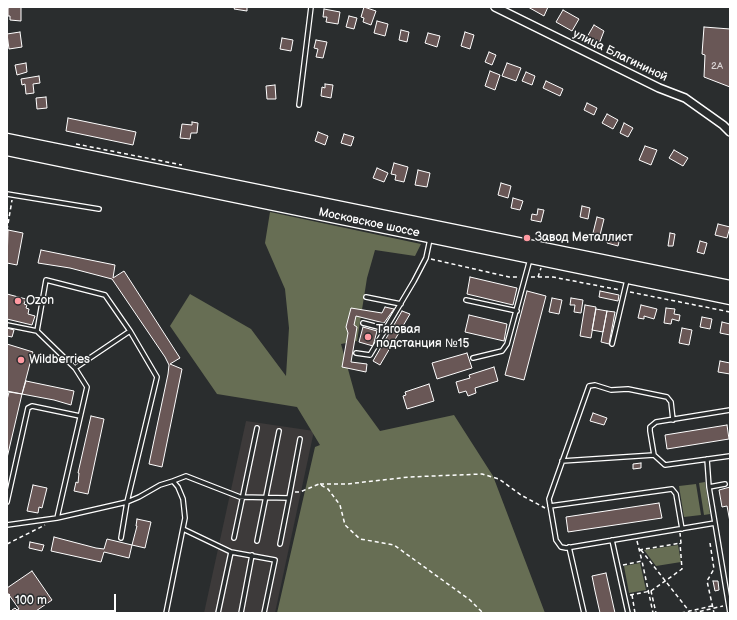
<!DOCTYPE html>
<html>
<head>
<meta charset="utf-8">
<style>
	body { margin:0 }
	#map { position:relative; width:737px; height:620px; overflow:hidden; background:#2a2d2e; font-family:"Balsamiq Sans",sans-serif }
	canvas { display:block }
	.frame { position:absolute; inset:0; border:8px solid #fff; pointer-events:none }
	.scale { position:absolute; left:8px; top:594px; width:108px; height:18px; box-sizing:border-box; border:2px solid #fff; border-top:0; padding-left:5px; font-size:12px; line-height:14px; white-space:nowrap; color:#fff; -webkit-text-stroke:3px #2a2d2e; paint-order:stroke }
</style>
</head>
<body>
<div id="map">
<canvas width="737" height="620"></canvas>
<div class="frame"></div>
<div class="scale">100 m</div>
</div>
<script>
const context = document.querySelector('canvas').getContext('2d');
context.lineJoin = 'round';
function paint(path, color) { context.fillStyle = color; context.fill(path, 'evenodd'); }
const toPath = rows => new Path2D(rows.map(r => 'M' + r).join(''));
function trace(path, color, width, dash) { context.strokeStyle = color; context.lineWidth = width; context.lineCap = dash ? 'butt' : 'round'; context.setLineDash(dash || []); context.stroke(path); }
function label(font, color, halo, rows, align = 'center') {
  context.font = font + ' "Balsamiq Sans",sans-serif'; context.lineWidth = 3; context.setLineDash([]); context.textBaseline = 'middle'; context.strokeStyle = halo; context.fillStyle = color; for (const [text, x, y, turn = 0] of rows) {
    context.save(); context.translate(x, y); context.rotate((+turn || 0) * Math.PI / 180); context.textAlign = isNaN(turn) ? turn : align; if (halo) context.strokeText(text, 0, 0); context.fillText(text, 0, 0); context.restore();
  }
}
paint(toPath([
	[246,421,314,431,275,613,204,613]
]), '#3d3a3a');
paint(toPath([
	[270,212,421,244,415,256,375,250,367,278,357,341,341,344,356,398,380,431,454,415,493,476,545,613,277,613,315,447,320,445,297,407,217,394,170,326,190,294,251,329,286,376,289,328,285,289,265,243],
	[705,482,710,514,704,515,699,483],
	[696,484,701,515,684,517,679,486],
	[678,545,681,562,656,566,644,550],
	[640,563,646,590,629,593,624,566]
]), '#676e54');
const building = toPath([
	[10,7,21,7,21,21,10,20,10,16,8,16,8,8,10,7],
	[235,7,247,7,247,11,234,9,235,7],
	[364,7,376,11,371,25,363,22,364,18,361,17,364,7],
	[528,7,548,7,544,16,528,7],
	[324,9,340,12,338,24,326,22,327,17,323,17,324,9],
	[563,10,579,19,572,31,556,22,563,10],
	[349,16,357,18,354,29,346,27,349,16],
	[377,21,388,24,385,36,374,33,377,21],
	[594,25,604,31,599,44,587,37,594,25],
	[704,27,730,29,730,87,704,77,705,55,702,54,704,27],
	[401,30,409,32,407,42,399,40,401,30],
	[20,32,22,47,9,49,7,34,20,32],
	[465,32,474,35,470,49,461,46,465,32],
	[428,33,440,36,437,47,425,43,428,33],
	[282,38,293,40,291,51,280,49,282,38],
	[316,40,327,42,323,58,316,57,318,49,314,48,316,40],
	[489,52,496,55,492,65,485,62,489,52],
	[26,63,27,72,17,75,15,65,26,63],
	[507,63,521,68,516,81,502,76,507,63],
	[490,71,500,75,495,90,485,86,490,71],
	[526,72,535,76,532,85,522,81,526,72],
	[39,76,40,83,33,84,34,93,26,94,25,84,22,85,21,79,39,76],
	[546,81,563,89,560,96,543,88,546,81],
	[325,84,333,85,331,98,321,96,322,87,325,88,325,84],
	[275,85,276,99,267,99,266,86,275,85],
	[46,97,47,108,37,109,36,98,46,97],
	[587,103,597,108,594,115,584,110,587,103],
	[607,114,618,120,613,129,602,123,607,114],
	[68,118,136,132,133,145,66,131,68,118],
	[192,122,198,123,197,133,191,133,190,139,180,138,182,124,192,125,192,122],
	[624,123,633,128,628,137,620,133,624,123],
	[318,132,328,136,325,145,315,141,318,132],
	[344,134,354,137,351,146,341,143,344,134],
	[645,146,657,150,651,165,639,160,645,146],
	[674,150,688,158,683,166,669,158,674,150],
	[394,163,408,167,404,182,395,180,396,175,391,174,394,163],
	[377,168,388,173,384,182,373,178,377,168],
	[418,170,430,173,427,187,415,185,418,170],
	[501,183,511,186,508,198,498,195,501,183],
	[513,198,523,201,520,210,511,208,513,198],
	[582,206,590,208,588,219,580,217,582,206],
	[538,209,544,210,541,222,531,220,532,214,537,215,538,209],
	[597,217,604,219,600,235,593,233,597,217],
	[718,224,730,227,727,238,715,235,718,224],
	[8,230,23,233,17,265,7,263,8,230],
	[670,233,675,234,673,246,668,246,670,233],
	[609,235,620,238,618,246,607,243,609,235],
	[700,241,707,243,704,254,697,252,700,241],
	[41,250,115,265,113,278,124,271,180,358,170,364,182,369,162,467,149,464,168,374,169,365,165,357,112,279,70,268,38,263,41,250],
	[470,277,517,288,513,305,467,294,470,277],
	[527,291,546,296,524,380,505,375,527,291],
	[600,291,619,295,618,301,599,297,600,291],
	[7,294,26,299,24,304,27,305,26,308,29,309,28,314,35,316,32,325,7,319,7,294],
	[552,298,562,300,559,314,549,312,552,298],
	[571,298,583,300,581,313,574,312,575,305,570,305,571,298],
	[585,305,596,307,591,338,580,336,585,305],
	[641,305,657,309,654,319,644,316,644,319,638,318,641,305],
	[385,307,394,309,384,323,356,316,354,325,357,327,351,362,367,364,366,372,342,367,348,333,346,327,351,308,382,313,385,307],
	[666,308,675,309,674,314,680,315,679,321,672,319,671,324,664,323,666,308],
	[596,309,607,311,603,332,592,330,596,309],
	[402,311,410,314,380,365,373,361,402,311],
	[607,311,615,312,609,344,601,342,607,311],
	[469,315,507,324,504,341,465,332,469,315],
	[702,317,712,319,710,329,700,327,702,317],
	[722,322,730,324,730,335,720,333,722,322],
	[363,327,377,331,373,346,359,342,363,327],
	[7,328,14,330,12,337,7,336,7,328],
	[682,328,692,330,689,345,679,343,682,328],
	[7,344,33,352,22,394,7,391,7,344],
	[467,353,472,368,437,379,432,363,467,353],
	[720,361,730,363,730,374,718,372,720,361],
	[494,367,498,381,475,388,476,393,468,396,466,391,459,393,456,382,470,378,469,375,494,367],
	[26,381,74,391,71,405,54,400,22,394,26,381],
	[429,384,434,401,407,409,403,396,406,395,405,392,429,384],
	[9,392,22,394,7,458,7,400,9,392],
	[593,413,607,418,604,425,590,421,593,413],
	[91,416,104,419,88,494,74,491,76,482,78,483,79,473,78,473,91,416],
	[727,425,729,439,667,449,665,435,727,425],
	[641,463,641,468,633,469,633,464,641,463],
	[33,485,47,488,42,508,39,507,38,513,27,511,33,485],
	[730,487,730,522,727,506,722,507,719,490,730,487],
	[659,503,662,518,568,532,566,517,659,503],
	[137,519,151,522,145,548,132,545,137,526,136,526,137,519],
	[54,537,96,548,104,549,107,539,132,545,129,558,104,552,101,562,51,551,54,537],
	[30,542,44,545,42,551,29,548,30,542],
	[32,571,52,600,33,613,14,613,12,610,15,608,17,610,19,609,7,592,7,588,32,571],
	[606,573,615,613,600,613,595,591,592,576,606,573],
	[713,581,718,581,719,590,715,591,713,581]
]);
paint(building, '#695756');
trace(building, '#fff', 1);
const service = toPath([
	[299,105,311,7],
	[7,194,99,209],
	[366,297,401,304],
	[466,300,517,311],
	[363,323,386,329],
	[7,325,37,331,46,280,105,295,130,331,157,377,127,502],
	[612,344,627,280],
	[356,353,370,355,414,281,426,258,430,239],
	[473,358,502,351,507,344,530,259],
	[75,368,130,331],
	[730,410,656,422,650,427,650,431,654,455,665,465,730,456],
	[673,420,671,402,667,397,628,389,611,390,595,385,589,386,549,499,556,540,561,547,566,548,715,523],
	[707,459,709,487,730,613],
	[562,461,654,455],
	[173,481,186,476,240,497,289,498,280,544],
	[709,487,725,484],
	[289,498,300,439],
	[7,502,28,408,32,406,80,416],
	[127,502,139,497,160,485,173,481,178,487,183,499,185,518,166,613],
	[550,506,672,489,676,494,682,529],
	[57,518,127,502,121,538],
	[7,525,57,518,87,387,75,368,37,331],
	[183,529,231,552,275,560,264,613],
	[234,538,257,428],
	[612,540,628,613],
	[257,541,279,431],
	[569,547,584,613],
	[218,613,231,552],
	[241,613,252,555]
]);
const minor = toPath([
	[495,7,659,88,685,98,723,125,730,132]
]);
const primary = toPath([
	[7,140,730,287],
	[7,149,730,298]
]);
trace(service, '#fff', 6);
trace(minor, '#fff', 10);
trace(primary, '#fff', 15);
trace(toPath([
	[76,144,182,165],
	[7,230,12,200],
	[431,259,509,277,520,277],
	[531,277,553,277,620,290],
	[538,277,541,268],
	[630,292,730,312],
	[320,484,347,484,409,477,482,474,499,479,521,495,545,508],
	[295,492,300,492,319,484,328,489,340,505,345,525,360,539,394,545,470,600,483,613],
	[637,541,642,561],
	[710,543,714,569,707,581,714,613],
	[7,544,45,525],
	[639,550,681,543,680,533],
	[641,550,689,611],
	[623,565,642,561,653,613],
	[651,591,682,569,680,543],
	[630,595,651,591,656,613],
	[632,595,635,613],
	[634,613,642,613],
	[681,613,712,606],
	[693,613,723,606]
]), '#fff', 1.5, [4, 3]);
trace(service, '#2a2d2e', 3.5);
trace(minor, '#2a2d2e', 7);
trace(primary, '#2a2d2e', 12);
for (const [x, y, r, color] of [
	[527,238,4,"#ff9aa2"],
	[18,301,4,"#ff9aa2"],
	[368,337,4,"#ff9aa2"],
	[21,360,4,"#ff9aa2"]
]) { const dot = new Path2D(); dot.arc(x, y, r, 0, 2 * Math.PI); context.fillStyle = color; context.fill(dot); trace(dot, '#2a2d2e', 1.5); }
label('10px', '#dad5d5', null, [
	["2А",717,66]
]);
label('12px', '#fff', '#2a2d2e', [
	["улица Благининой",620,56,26],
	["Московское шоссе",369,223,12]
]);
label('12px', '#fff', '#2a2d2e', [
	["Завод Металлист",535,238],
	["Ozon",26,301],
	["Тяговая",376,330],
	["подстанция №15",376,344],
	["Wildberries",29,360]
], 'left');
</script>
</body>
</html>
